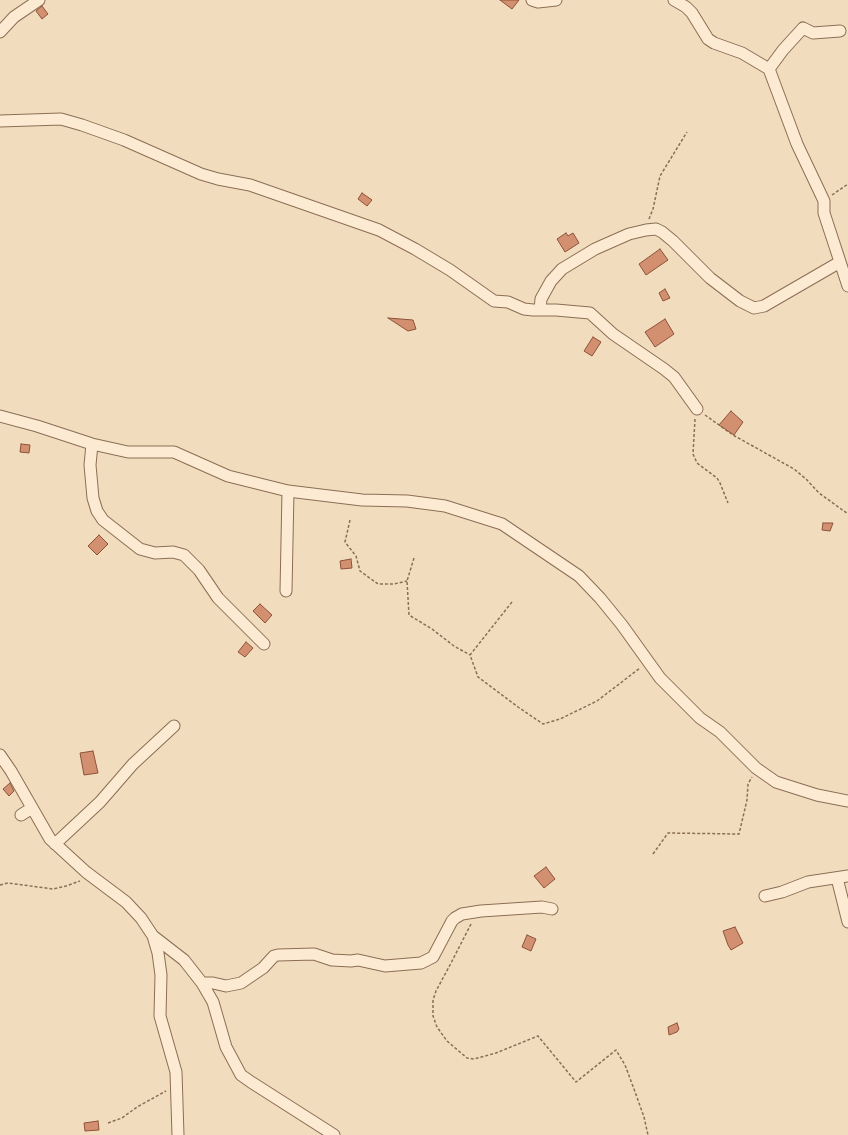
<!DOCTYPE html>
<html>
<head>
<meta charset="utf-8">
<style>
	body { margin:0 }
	canvas { display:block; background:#f1ddbe }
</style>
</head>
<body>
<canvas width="848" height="1135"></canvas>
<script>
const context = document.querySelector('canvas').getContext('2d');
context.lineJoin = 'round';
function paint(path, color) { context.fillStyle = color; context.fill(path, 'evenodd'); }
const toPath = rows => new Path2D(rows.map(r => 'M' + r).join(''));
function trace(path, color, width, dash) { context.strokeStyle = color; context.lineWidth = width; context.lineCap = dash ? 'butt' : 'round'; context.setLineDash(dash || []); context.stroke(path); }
const building = toPath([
	[500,0,519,0,512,9,500,0],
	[42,6,48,14,42,19,36,11,42,6],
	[362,193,372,200,367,206,358,199,362,193],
	[566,233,568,236,573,233,579,243,565,252,557,239,566,233],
	[660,249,668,260,646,275,639,264,660,249],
	[665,289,670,298,663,301,659,293,665,289],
	[388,318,413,320,416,329,408,331,388,318],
	[665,319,674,334,655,347,645,332,665,319],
	[593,337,601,342,592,356,584,351,593,337],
	[731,411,743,422,734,435,719,425,731,411],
	[21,444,30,445,29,453,20,452,21,444],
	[823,523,833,523,830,531,822,530,823,523],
	[99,535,108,544,97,555,88,546,99,535],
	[351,559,352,568,341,569,340,561,351,559],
	[260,604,272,615,265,623,253,611,260,604],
	[246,642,253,648,245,657,238,652,246,642],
	[93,751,98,773,84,775,80,753,93,751],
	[10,783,14,791,9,796,3,789,10,783],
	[546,867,555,879,544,888,534,876,546,867],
	[735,927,743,943,731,950,728,945,723,931,735,927],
	[527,935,536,939,531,951,522,947,527,935],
	[677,1023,679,1029,677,1032,669,1035,668,1027,677,1023],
	[98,1121,99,1130,85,1131,84,1123,98,1121]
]);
paint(building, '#d39071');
trace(building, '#8d5239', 1);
const minor = toPath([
	[532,0,538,2,556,0],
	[674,0,686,7,692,13,708,39,714,43,742,53,769,69,797,144,824,201,824,213,848,286],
	[0,32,14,17,39,0],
	[769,69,783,50,803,28,813,33,840,31],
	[0,121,61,119,82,125,124,140,201,174,218,179,250,185,379,230,415,249,450,270,494,301,508,302,524,309,533,310,556,310,590,313,613,334,664,369,674,377,697,409],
	[540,310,541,299,551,281,562,269,595,249,629,234,646,230,656,229,662,232,673,241,710,278,740,301,754,308,764,306,840,262],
	[0,416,37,426,92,444,128,452,174,452,228,476,288,491,362,500,407,501,445,506,502,524,579,576,600,598,622,625,660,678,700,718,720,732,756,768,776,782,817,795,848,801],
	[92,444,90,465,93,498,97,511,103,520,140,549,155,553,173,552,184,555,199,570,218,598,264,644],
	[286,591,288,491],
	[0,755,11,771,50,839,86,872,126,902,141,918,153,936,184,960,202,983,213,1002,226,1047,241,1075,251,1082,334,1135],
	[21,815,32,808],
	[55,844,100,802,133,764,174,726],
	[837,878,848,922],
	[765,896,782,892,808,882,848,876],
	[153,936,158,953,161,975,160,1016,176,1072,178,1135],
	[202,983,213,983,226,986,241,983,263,968,274,956,278,955,314,954,332,960,351,961,358,960,385,966,421,963,433,957,452,921,455,918,462,914,481,911,542,907,552,909]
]);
trace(minor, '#8c6d55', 13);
trace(toPath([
	[832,195,848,184],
	[649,219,653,209,660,176,687,132],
	[705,415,733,435,794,469,806,479,819,493,848,514],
	[695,419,693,454,697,463,717,478,720,483,728,503],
	[350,520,345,542,356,556,360,571,378,584,394,584,407,581],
	[414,558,407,581,409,615,432,629,454,646,470,655],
	[512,602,470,655,478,677,518,707,543,724,560,719,597,701,640,668],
	[653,854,668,833,739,834,747,800,748,784,752,777],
	[0,885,8,883,53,889,66,886,80,881],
	[471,924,450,965,436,991,433,1000,433,1016,437,1027,447,1041,467,1058,474,1059,496,1053,538,1036,576,1082,616,1050,625,1065,634,1089,644,1117,648,1135],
	[108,1123,122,1118,137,1107,166,1091]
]), '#8c6d55', 1.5, [3, 2]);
trace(minor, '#fcebd2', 11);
</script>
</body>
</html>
